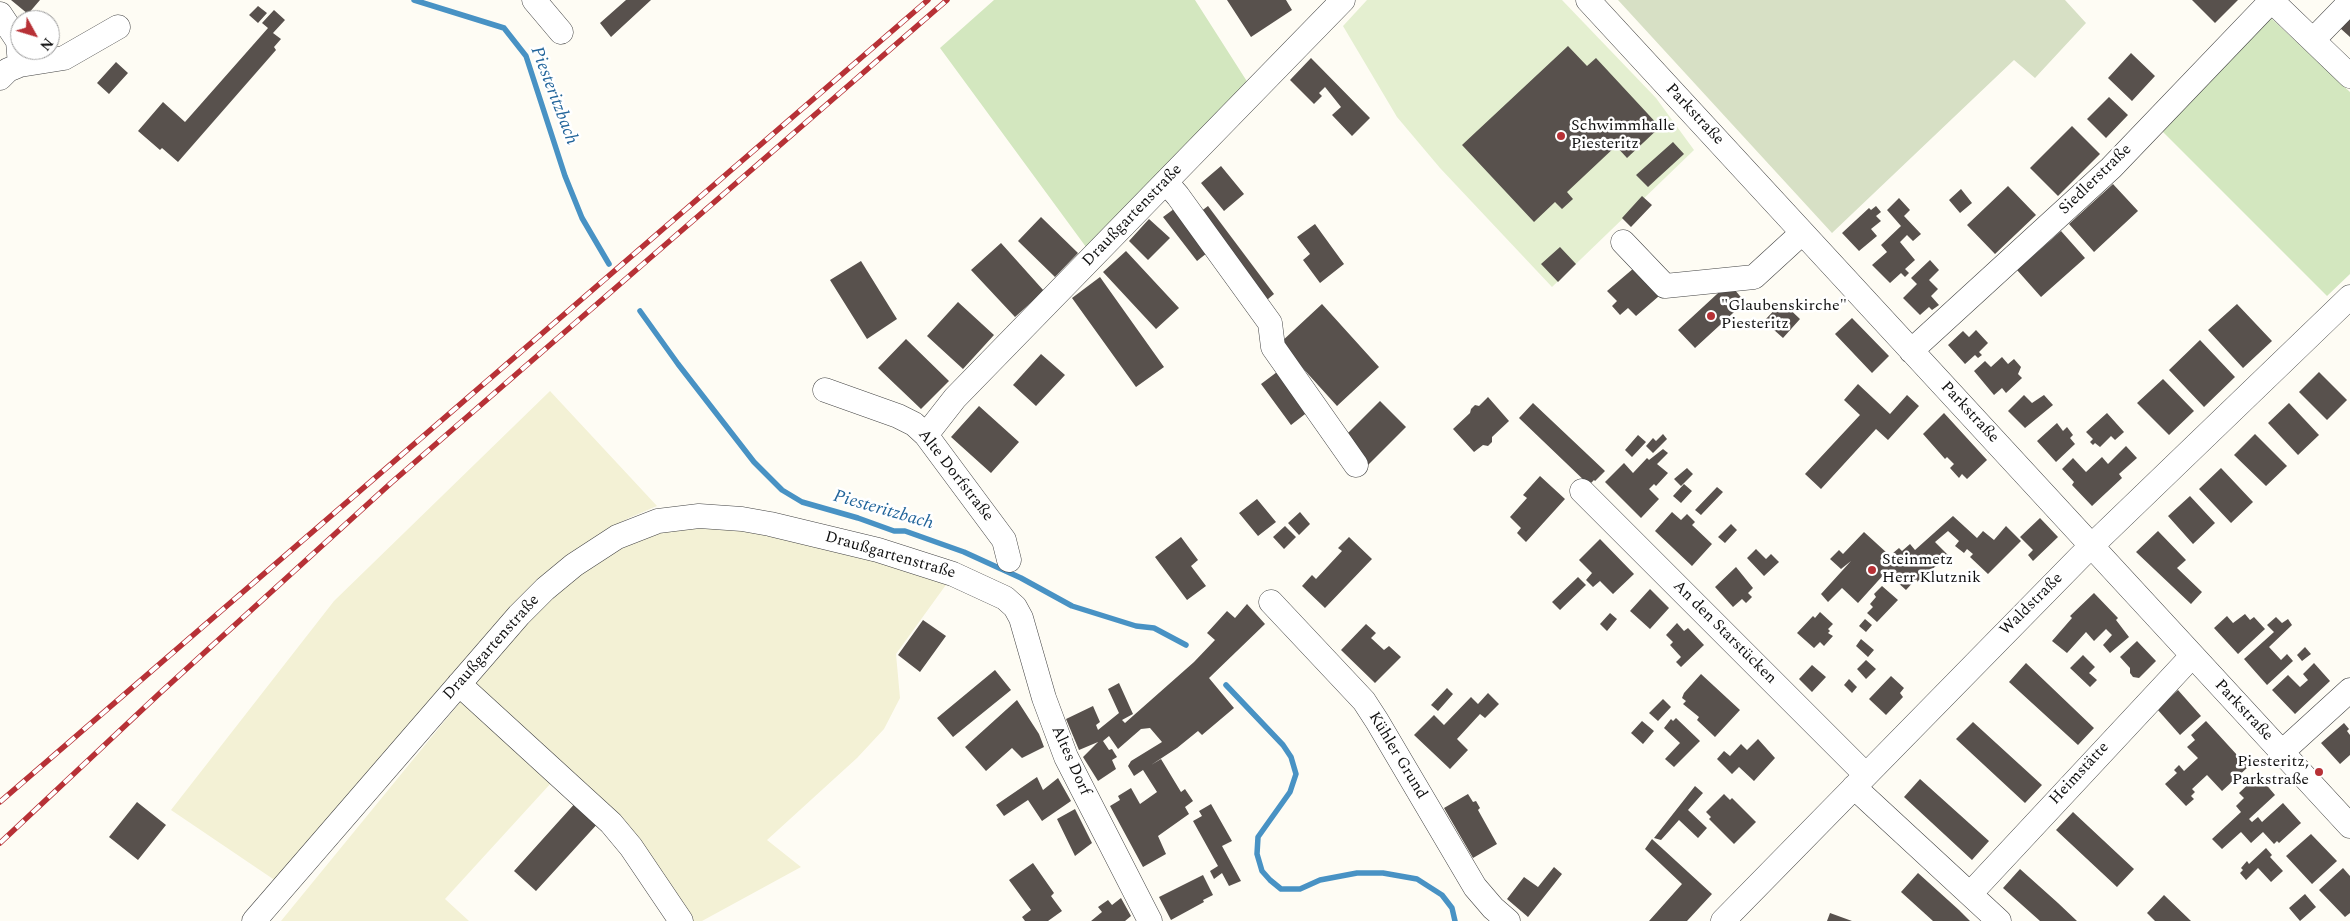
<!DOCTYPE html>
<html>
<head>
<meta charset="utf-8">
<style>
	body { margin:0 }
	#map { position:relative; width:2350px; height:921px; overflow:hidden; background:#fefcf4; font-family:Spectral,serif }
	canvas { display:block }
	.north { position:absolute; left:10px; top:10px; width:50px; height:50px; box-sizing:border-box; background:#fff; border:1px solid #9f9f9f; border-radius:50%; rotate:129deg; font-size:14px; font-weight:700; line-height:20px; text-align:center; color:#101010 }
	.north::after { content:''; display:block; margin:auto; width:18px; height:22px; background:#b73136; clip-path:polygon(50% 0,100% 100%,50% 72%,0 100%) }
</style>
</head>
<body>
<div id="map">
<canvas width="2350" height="921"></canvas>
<div class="north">N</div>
</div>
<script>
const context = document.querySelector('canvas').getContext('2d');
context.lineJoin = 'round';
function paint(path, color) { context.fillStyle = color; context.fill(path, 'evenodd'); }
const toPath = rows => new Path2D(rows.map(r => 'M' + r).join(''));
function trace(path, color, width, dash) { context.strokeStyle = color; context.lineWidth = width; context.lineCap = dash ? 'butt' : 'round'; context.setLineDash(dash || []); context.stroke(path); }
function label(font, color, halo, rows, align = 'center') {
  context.font = font + ' Spectral,serif'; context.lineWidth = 5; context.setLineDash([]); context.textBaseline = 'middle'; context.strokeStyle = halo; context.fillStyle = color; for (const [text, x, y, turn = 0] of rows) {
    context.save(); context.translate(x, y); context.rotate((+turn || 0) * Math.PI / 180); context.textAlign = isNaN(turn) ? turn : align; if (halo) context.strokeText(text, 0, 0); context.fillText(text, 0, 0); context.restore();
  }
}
paint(toPath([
	[550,391,657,506,629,518,598,535,276,881,171,810,334,601],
	[722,524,831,545,948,582,896,654,900,698,884,729,857,758,767,840,801,867,702,921,687,921,562,771,445,899,469,921,281,921,524,624,579,571,632,539,679,525]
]), '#f3f1d5');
paint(toPath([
	[994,0,1195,0,1248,83,1086,247,940,48],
	[2270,17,2350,92,2350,274,2327,296,2161,130]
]), '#d3e7bf');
paint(toPath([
	[1618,0,2065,0,2086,23,2035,78,2014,60,1832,233]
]), '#d7e0c5');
paint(toPath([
	[1367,0,1562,0,1656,98,1694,150,1552,287,1440,168,1397,117,1343,26]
]), '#e4efd0');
trace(toPath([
	[414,0,504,28,526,56,565,176,582,218,609,264],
	[640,311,678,364,754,462,782,490,802,502,858,518,894,531,905,531,964,552,1021,578,1072,606,1136,626,1154,628,1186,645],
	[1226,685,1283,745,1291,757,1296,774,1290,792,1258,837,1257,854,1262,871,1270,880,1281,889,1300,889,1320,880,1357,873,1383,873,1417,879,1442,895,1452,908,1455,921]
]), '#4892c4', 5.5);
paint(toPath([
	[11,0,40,0,28,14],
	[626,0,651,0,611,37,600,23],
	[1227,0,1286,0,1292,10,1251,37],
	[2192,0,2238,0,2215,23],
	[258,6,267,13,258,23,249,15],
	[274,10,285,20,273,33,281,39,274,47,276,50,178,162,162,148,160,150,138,131,163,102,185,122,268,28,262,23],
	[2350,17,2350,37,2340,28],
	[1568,46,1587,66,1596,58,1660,127,1627,158,1616,146,1567,192,1573,199,1562,209,1555,202,1534,222,1462,145],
	[2131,53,2155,76,2132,101,2108,78],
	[1311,58,1370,118,1352,136,1332,115,1341,107,1325,87,1319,93,1322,96,1314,104,1290,80],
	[116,62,128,73,109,94,97,83],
	[2109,97,2128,115,2106,138,2087,119],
	[2072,126,2100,154,2058,196,2030,168],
	[1673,142,1684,154,1648,187,1636,175],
	[1221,166,1244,194,1224,211,1201,183],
	[2113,184,2138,211,2094,252,2069,224],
	[2008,186,2036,215,1995,254,1967,225],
	[1961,189,1972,203,1960,213,1949,200],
	[1642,196,1652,205,1631,227,1622,218],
	[1899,198,1910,210,1904,216,1921,234,1913,241,1907,235,1900,242,1915,260,1905,269,1909,273,1905,277,1901,273,1890,283,1872,265,1887,252,1881,245,1901,226,1887,210],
	[1178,206,1212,249,1197,261,1163,217],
	[1208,206,1274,294,1262,304,1196,215],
	[1876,206,1881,212,1876,216,1881,221,1871,229,1877,236,1859,251,1842,233,1869,208,1871,210],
	[1041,217,1078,253,1055,277,1018,241],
	[1149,219,1170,238,1148,260,1129,241],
	[1315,224,1344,264,1320,283,1303,260,1310,254,1297,237],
	[2061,231,2085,258,2041,297,2017,270],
	[1001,243,1044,291,1015,317,971,270],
	[1560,247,1576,264,1558,282,1541,264],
	[1126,251,1179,308,1156,329,1103,272],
	[1930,260,1939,270,1929,280,1938,289,1931,296,1939,305,1932,310,1929,307,1920,315,1903,298,1917,284,1911,278],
	[861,261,897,319,867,339,830,280],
	[1634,268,1659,296,1636,316,1628,308,1620,315,1612,306,1617,301,1607,291],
	[1100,277,1164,367,1136,387,1072,298],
	[1729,283,1745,302,1695,348,1678,330],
	[958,302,994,335,963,369,927,336],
	[1782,302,1800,319,1783,338,1764,321],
	[1322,304,1379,367,1337,406,1280,343],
	[2237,304,2272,341,2243,368,2208,330],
	[1852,318,1889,356,1872,373,1835,334],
	[1976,330,1988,343,1979,352,1982,355,1978,358,1975,355,1965,364,1948,345,1963,331,1969,337],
	[906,339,949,381,921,409,878,368],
	[2200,340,2235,377,2204,407,2169,370],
	[1041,354,1065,375,1036,406,1013,385],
	[2002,357,2008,364,2014,359,2021,367,2018,374,2022,378,2006,393,2002,388,1994,395,1974,371,1985,361,1991,367],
	[1277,372,1309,411,1291,425,1261,384],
	[2319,372,2347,400,2327,420,2299,392],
	[2163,379,2194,411,2169,435,2137,403],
	[1858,384,1890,414,1907,395,1919,406,1888,440,1876,429,1821,489,1805,474,1860,415,1844,400],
	[2024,395,2032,403,2044,395,2053,405,2025,428,2008,411],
	[1488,397,1509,421,1492,437,1492,442,1488,446,1483,445,1474,452,1453,429,1470,413,1471,409,1475,405,1479,406],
	[1380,401,1406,427,1368,465,1342,439],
	[1533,403,1605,471,1595,481,1594,480,1589,485,1519,418],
	[2289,403,2319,435,2298,455,2268,423],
	[979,406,1019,442,991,473,951,437],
	[1944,413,1987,460,1967,479,1962,474,1959,478,1950,468,1954,464,1947,457,1945,459,1923,434],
	[2107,413,2124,432,2115,440,2111,436,2100,447,2095,443,2093,445,2090,442,2093,439,2086,432],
	[2057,423,2063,431,2067,427,2073,435,2070,438,2075,444,2056,462,2037,441],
	[1663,434,1667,439,1653,453,1646,446,1653,438,1656,441],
	[2255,434,2287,466,2266,486,2234,455],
	[1638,435,1646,442,1632,457,1625,450],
	[2126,446,2137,458,2119,474,2122,478,2092,506,2072,485,2074,482,2062,469,2073,458,2086,472,2102,457,2108,464],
	[1663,449,1668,453,1657,464,1668,473,1656,486,1654,484,1649,489,1659,499,1641,518,1605,482,1624,463,1633,473,1647,458,1649,460],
	[1687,468,1693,474,1681,486,1674,479],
	[2221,468,2253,502,2231,523,2199,489],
	[1540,476,1565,499,1526,542,1517,533,1521,528,1510,517,1527,498,1523,495],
	[1684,484,1692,491,1681,503,1673,496],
	[1717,487,1723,492,1701,515,1695,510],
	[2190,496,2215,523,2193,544,2168,516],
	[1257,499,1276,522,1258,536,1239,513],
	[1300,512,1310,524,1299,535,1288,523],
	[1672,512,1681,520,1687,514,1695,522,1692,525,1712,544,1692,566,1655,531],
	[1953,516,1977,538,1983,531,1994,540,2006,526,2021,541,1988,574,1970,557,1973,554,1967,549,1964,553,1955,546,1959,541,1948,531,1935,542,1948,555,1918,582,1916,579,1906,590,1886,572,1858,603,1842,588,1828,602,1821,594,1851,561,1841,569,1830,559,1839,550,1843,554,1864,532,1899,564,1893,553,1899,548,1902,551,1910,544,1915,550],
	[2040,518,2058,537,2033,561,2028,555,2033,550,2020,537],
	[1731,524,1737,530,1725,543,1718,537],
	[1285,526,1296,537,1284,549,1273,537],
	[2158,531,2186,560,2177,568,2202,592,2191,604,2136,552],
	[1181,537,1198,560,1191,566,1206,586,1187,600,1155,557],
	[1349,537,1372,559,1325,608,1302,586,1312,575,1316,579,1342,551,1338,548],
	[1600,539,1634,574,1613,594,1600,581,1593,587,1586,580,1592,573,1579,560],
	[1756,549,1766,559,1771,554,1779,562,1764,576,1747,558],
	[1736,567,1753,588,1748,593,1752,597,1746,603,1742,599,1733,607,1715,587],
	[1578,577,1586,585,1560,610,1552,602],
	[1882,586,1898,600,1877,622,1867,613,1873,607,1870,604,1876,597,1874,594],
	[1650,589,1669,608,1650,629,1630,611],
	[2094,593,2118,618,2116,620,2129,637,2110,653,2103,645,2112,635,2106,629,2094,641,2086,632,2067,653,2052,641,2072,618,2070,616],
	[1247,604,1265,624,1209,678,1234,708,1202,735,1198,731,1177,748,1151,765,1161,759,1181,792,1185,789,1193,801,1185,807,1189,814,1158,836,1166,854,1143,867,1110,806,1120,800,1118,796,1131,788,1140,804,1157,792,1143,770,1134,776,1128,766,1131,761,1162,742,1150,728,1141,729,1118,749,1109,736,1103,741,1109,750,1112,749,1117,757,1112,760,1116,769,1098,781,1083,757,1098,742,1079,750,1066,719,1093,706,1100,722,1096,725,1098,730,1119,713,1108,689,1119,683,1133,714,1122,720,1125,723,1194,662,1215,640,1207,633,1227,611,1235,618],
	[1820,612,1833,624,1828,629,1830,631,1828,633,1833,636,1824,646,1820,642,1814,648,1797,633,1813,616,1815,618],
	[1610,613,1617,619,1607,631,1600,624],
	[2245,614,2250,620,2254,617,2265,629,2238,654,2214,628,2227,616,2233,623],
	[2276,617,2282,623,2288,619,2292,625,2269,647,2281,660,2287,654,2293,661,2267,685,2244,659,2274,632,2267,625],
	[1865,619,1872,625,1866,632,1859,626],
	[923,620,946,636,920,672,898,655],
	[1677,623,1684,631,1688,628,1704,645,1681,667,1676,662,1681,657,1670,645,1673,642,1666,635],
	[1366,624,1376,633,1371,638,1384,650,1389,646,1401,657,1375,683,1341,650],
	[1861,639,1874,650,1868,657,1856,646],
	[2137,641,2156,661,2139,678,2133,677,2130,673,2130,668,2120,657],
	[2305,647,2311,654,2302,661,2297,655],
	[2083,655,2095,667,2089,673,2097,680,2090,687,2070,668],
	[1866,660,1876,669,1866,679,1857,669],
	[2026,663,2094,728,2078,745,2009,682],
	[2314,663,2330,681,2295,714,2272,690,2288,675,2300,687,2308,680,2303,674],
	[1812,665,1826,677,1812,692,1799,679],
	[995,670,1011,690,953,737,937,718],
	[1701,674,1740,710,1715,737,1697,720,1699,717,1683,704,1686,701,1682,698,1684,693],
	[1891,676,1904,688,1900,693,1903,697,1886,715,1869,699],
	[1849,679,1857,687,1852,693,1844,685],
	[1447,688,1453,694,1438,711,1431,705],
	[2178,690,2201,716,2180,735,2157,709],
	[1488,693,1499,704,1485,718,1480,714,1457,739,1468,750,1450,769,1414,735,1434,715,1444,725,1471,697,1478,704],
	[1663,699,1671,707,1658,721,1649,713],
	[1017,700,1039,734,1044,747,1022,758,1012,748,986,771,965,747],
	[1676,718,1700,741,1674,767,1665,759,1680,743,1664,728,1671,719,1673,721],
	[1642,721,1654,731,1643,744,1631,733],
	[2206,721,2248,767,2222,791,2207,775,2192,789,2195,792,2191,796,2194,799,2186,806,2165,784,2177,773,2174,770,2179,765,2184,771,2198,758,2187,747,2195,740,2191,735],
	[1973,722,2042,785,2025,803,1956,739],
	[2344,723,2349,729,2347,731,2350,735,2350,755,2340,764,2321,743],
	[1758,739,1775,758,1754,781,1739,767,1732,774,1717,759,1724,751,1730,756,1741,744,1747,750],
	[2258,775,2275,795,2249,819,2252,822,2258,817,2262,822,2283,803,2301,823,2279,843,2277,841,2274,844,2263,832,2251,843,2241,832,2222,849,2212,839,2241,812,2236,806,2244,798,2239,793],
	[1037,777,1043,790,1058,778,1071,801,1042,821,1028,800,1004,816,996,805],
	[1920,779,1989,841,1972,860,1904,797],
	[1695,786,1703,793,1688,810,1707,828,1698,838,1679,820,1661,840,1654,838],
	[1468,794,1473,802,1476,801,1480,808,1478,810,1497,844,1473,858,1444,808],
	[1724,794,1730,800,1732,798,1756,822,1734,844,1709,819,1711,817,1706,812],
	[578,800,600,821,536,891,514,871],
	[137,802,166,825,138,860,109,837],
	[1211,804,1232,841,1222,846,1241,881,1229,886,1222,873,1214,879,1210,871,1218,866,1193,821,1202,816,1199,811],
	[1075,809,1092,843,1075,856,1057,819],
	[2073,812,2134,869,2117,887,2056,830],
	[2311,834,2337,861,2312,884,2286,856],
	[1652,839,1712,894,1687,921,1649,921,1682,884,1645,849],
	[2266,848,2272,855,2270,857,2283,871,2271,882,2258,868,2246,880,2240,873,2243,870,2241,868,2247,861,2249,864],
	[1033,863,1054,893,1051,896,1062,911,1048,921,1025,921,1022,917,1031,910,1009,880],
	[1554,867,1562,874,1528,917,1507,899,1524,877,1538,887],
	[2343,868,2350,876,2350,913,2345,917,2319,890],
	[2020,869,2058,903,2077,921,2040,921,2003,888],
	[1918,873,1959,910,1970,921,1933,921,1901,892],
	[1203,875,1213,895,1203,900,1204,902,1171,920,1159,897],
	[2305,894,2316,907,2300,921,2289,908],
	[2164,895,2191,921,2155,921,2147,913],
	[1121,898,1131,916,1125,921,1091,921,1102,912,1098,907,1108,900,1112,905],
	[1830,913,1852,921,1827,921]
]), '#58514d');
const minor = toPath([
	[534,0,561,32],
	[1588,0,2350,826],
	[2271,0,2350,76],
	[0,14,18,41,20,65],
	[2313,40,2350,2],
	[0,78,8,70,20,65,64,58,118,27],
	[1166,182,1178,196,1270,323,1273,347,1356,465],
	[1623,242,1665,286,1754,277,1802,233],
	[1911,351,2111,168,2272,0],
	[825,390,898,416,914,424,926,435,1004,540,1009,560],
	[926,435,955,398,1343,0],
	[1582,491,1866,775],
	[1271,602,1364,701,1377,721,1475,887,1493,908,1508,921],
	[459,684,611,823,631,847,681,921],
	[2282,752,2350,690],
	[1854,787,1999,921],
	[1970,894,2192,656],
	[254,921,519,615,545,589,574,565,617,537,658,521,699,516,742,519,770,524,878,550,953,574,1005,598,1015,607,1021,618,1044,698,1066,757,1150,921],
	[1723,921,2080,557,2350,297]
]);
trace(minor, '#434343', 25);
trace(minor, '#fff', 24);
const rail = toPath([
	[0,802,928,0],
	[0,843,160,693,391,483,947,0]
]);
trace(rail, '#b73136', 5.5);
trace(rail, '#fff', 4, [11]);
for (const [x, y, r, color] of [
	[1561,136,5,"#b73136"],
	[1711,316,5,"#b73136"],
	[1872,570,5,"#b73136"],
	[2319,772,5,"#b73136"]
]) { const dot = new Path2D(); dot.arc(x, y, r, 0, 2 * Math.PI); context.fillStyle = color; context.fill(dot); trace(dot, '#fff', 2); }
label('16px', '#101010', '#fff', [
	["Parkstraße",1694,115,47],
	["Siedlerstraße",2096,180,-44],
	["Draußgartenstraße",1133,216,-46],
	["Parkstraße",1969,413,47],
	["Alte Dorfstraße",955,476,52],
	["Draußgartenstraße",890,556,16],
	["Waldstraße",2032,605,-45],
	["An den Starstücken",1724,633,45],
	["Draußgartenstraße",492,648,-48],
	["Parkstraße",2243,711,47],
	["Kühler Grund",1397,756,59],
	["Altes Dorf",1070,761,66],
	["Heimstätte",2080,774,-47]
]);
label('16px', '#101010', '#fff', [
	["Schwimmhalle",1571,127],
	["Piesteritz",1571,145],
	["\"Glaubenskirche\"",1721,307],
	["Piesteritz",1721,325],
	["Steinmetz",1882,561],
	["Herr Klutznik",1882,579],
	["Piesteritz,",2309,763,"right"],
	["Parkstraße",2309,781,"right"]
], 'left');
label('italic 18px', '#21649a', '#fff', [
	["Piesteritzbach",553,96,69],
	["Piesteritzbach",883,511,16]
]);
</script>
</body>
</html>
